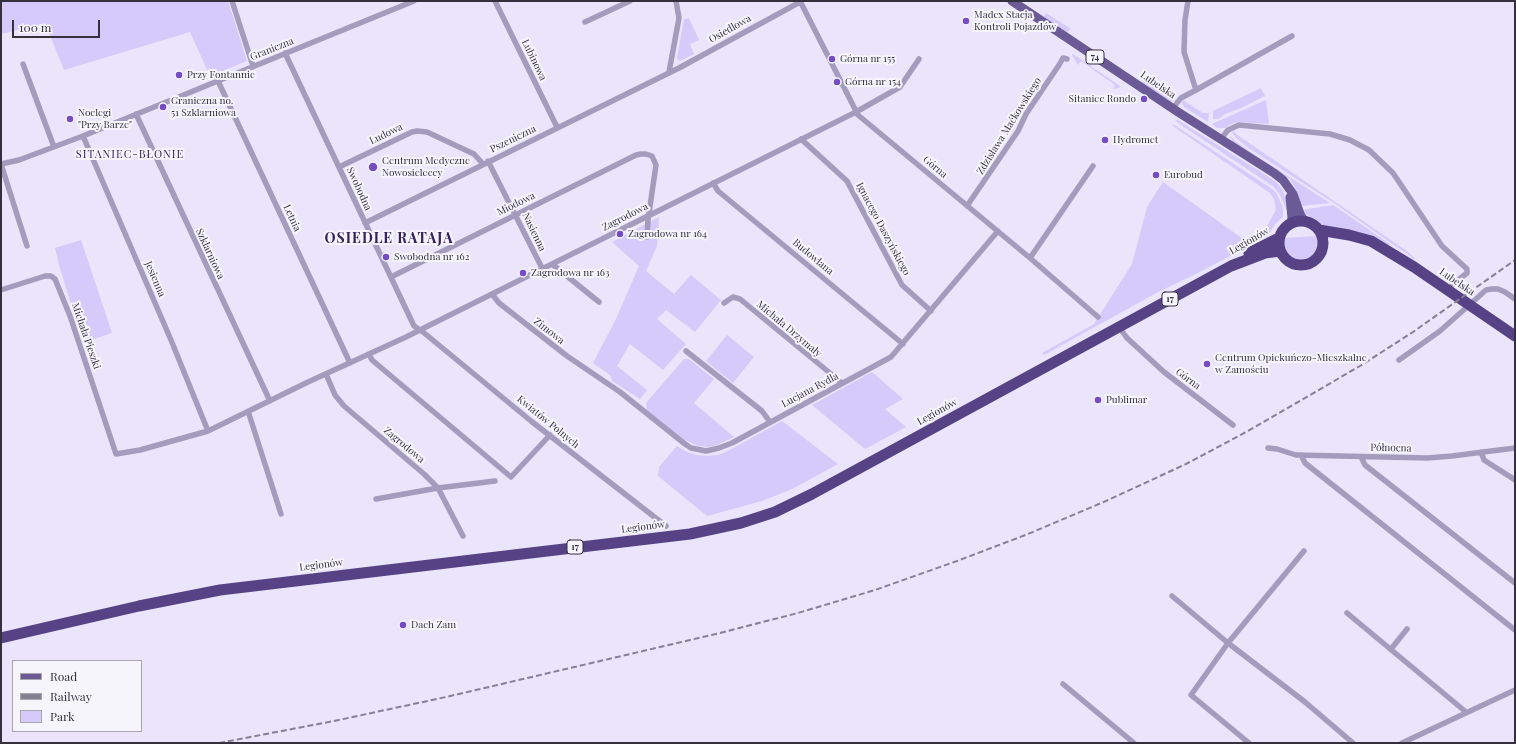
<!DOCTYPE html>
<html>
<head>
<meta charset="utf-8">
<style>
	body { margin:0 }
	#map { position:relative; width:1516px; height:744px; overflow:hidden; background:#eae5fa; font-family:"Playfair Display",serif }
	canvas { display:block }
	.frame { position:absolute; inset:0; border:2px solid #34313f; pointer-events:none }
	.legend { position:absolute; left:12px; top:660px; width:130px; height:72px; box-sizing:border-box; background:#f6f5fc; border:1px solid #a8a7b0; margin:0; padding:5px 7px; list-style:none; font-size:12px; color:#34313f }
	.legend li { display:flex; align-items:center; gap:8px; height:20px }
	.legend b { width:20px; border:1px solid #a8a7b0 }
	.scale { position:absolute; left:12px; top:20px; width:88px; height:18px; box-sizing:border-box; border:2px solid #34313f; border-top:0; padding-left:5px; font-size:12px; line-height:14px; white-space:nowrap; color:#34313f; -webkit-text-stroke:3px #f6f5fc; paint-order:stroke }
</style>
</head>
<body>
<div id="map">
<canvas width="1516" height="744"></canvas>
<div class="frame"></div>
<ul class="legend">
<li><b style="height:5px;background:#6b5a95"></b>Road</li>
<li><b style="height:5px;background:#858192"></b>Railway</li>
<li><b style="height:11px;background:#d5cafa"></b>Park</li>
</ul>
<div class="scale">100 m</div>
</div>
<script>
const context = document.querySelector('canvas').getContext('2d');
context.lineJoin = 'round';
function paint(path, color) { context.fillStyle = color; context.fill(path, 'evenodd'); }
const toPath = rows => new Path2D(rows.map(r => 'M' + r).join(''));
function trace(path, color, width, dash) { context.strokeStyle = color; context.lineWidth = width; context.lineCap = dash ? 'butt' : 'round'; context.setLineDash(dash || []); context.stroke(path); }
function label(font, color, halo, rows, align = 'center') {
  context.font = font + ' "Playfair Display",serif'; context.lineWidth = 4; context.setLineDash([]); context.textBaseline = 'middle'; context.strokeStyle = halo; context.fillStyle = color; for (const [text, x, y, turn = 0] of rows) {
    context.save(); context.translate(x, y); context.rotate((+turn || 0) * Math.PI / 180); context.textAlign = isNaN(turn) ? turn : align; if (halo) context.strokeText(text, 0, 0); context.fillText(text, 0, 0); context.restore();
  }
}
paint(toPath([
	[1,1,228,1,247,61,210,76,190,32,64,70,45,23,1,34],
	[1046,13,1071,29,1067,32,1044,17],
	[689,18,699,40,690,44,694,54,680,61,677,58,684,19],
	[1073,54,1120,86,1119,88,1113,89,1115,85,1081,61,1078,65,1072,55],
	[1144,79,1176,100,1170,102,1142,83],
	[1261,88,1265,96,1241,108,1225,114,1218,119,1213,119,1213,111],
	[1183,100,1203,113,1209,113,1208,122,1184,107,1182,103],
	[1266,100,1269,124,1238,122,1231,124,1225,128,1217,128,1212,124],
	[1178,120,1272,179,1278,184,1283,191,1289,208,1286,209,1280,195,1274,187,1175,121],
	[1173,124,1272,189,1276,193,1282,205,1283,211,1283,217,1275,224,1268,236,1194,275,1160,291,1044,355,1042,353,1094,324,1132,264,1147,207,1163,182,1246,241,1263,233,1276,210,1274,199,1270,193,1173,126],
	[1234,131,1236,134,1404,249,1415,258,1414,259,1334,203,1250,149,1236,138,1232,132],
	[1230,135,1235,141,1252,153,1330,203,1301,206,1297,192,1290,179,1233,142],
	[1333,205,1390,244,1389,245,1381,241,1324,227,1315,219,1305,214,1302,210],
	[659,217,657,246,646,271,674,294,691,275,721,300,695,332,666,310,657,319,686,344,663,370,630,344,617,366,647,390,640,399,612,381,611,376,593,363,615,321,639,266,612,242],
	[1317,236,1318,241,1318,248,1314,254,1309,258,1302,260,1295,260,1289,256,1285,251,1283,244,1284,238],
	[81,240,112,333,83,343,59,265,55,248],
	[727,335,754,357,733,383,706,361],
	[684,359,689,359,714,379,694,403,734,437,717,445,707,447,698,446,683,439,647,410,646,403],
	[872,372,903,399,885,409,906,427,865,449,812,405],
	[782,421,838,464,792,489,762,501,707,516,658,476,659,467,677,446,685,451,696,455,707,456,718,455,728,451]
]), '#d5cafa');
trace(toPath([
	[232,1,253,66],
	[495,1,557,127],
	[800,1,858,115,1030,258,1098,317],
	[1188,1,1185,20,1184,52,1196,90],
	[585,22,630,1],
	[285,53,414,326,423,332,531,421,666,526],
	[23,64,54,147],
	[669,72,679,18,676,1],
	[218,81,350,363],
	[1172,109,1181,98,1196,90,1292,36],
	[136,114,270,401],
	[83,136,171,340,208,431],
	[801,139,847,181,902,285,931,311],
	[1220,140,1228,130,1239,125,1330,134,1350,140,1369,150,1393,173,1442,246,1467,269,1467,273,1452,285],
	[488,161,542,268],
	[1,164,19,160,83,136,414,1],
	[1,164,27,246],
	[339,167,412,132,417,131,427,132,474,154,483,164],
	[713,183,718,191,903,344],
	[967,206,1018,131,1026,114,1059,65,1063,58,1067,59],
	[365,223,679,68,800,2],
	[1030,258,1093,166],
	[552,264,599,302],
	[391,277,636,155,641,154,646,154,652,156,656,165,648,220,647,237],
	[1,290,45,276,51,276,55,279,70,316,116,454,140,450,208,431,308,382,406,337,856,112,900,87,919,59],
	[492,294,499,303,567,356,620,392,685,444,691,448,706,451,719,448,732,443,891,357,998,231],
	[724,303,733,297,740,299,842,383],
	[1119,327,1127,338,1164,372,1233,425],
	[686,351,762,411,770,422],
	[369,354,372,360,511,477,550,435],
	[1399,360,1440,331,1486,290,1492,289,1498,289,1505,292,1515,299],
	[326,374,335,395,344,406,424,474,438,488,463,536],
	[248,411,281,514],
	[1268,448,1277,449,1296,455,1427,458,1452,456,1515,448],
	[1481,452,1484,460,1515,480],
	[1301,455,1305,463,1515,630],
	[1361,457,1365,465,1515,583],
	[376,499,438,488,495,481],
	[1172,596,1228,643,1305,702,1353,743],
	[1347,613,1466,712],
	[1391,649,1407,629],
	[1063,684,1134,743],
	[1249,743,1191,695,1228,643,1304,551],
	[1402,743,1515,690]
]), '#a39cbd', 5.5);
trace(toPath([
	[1012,1,1178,112,1274,173,1283,180,1293,194,1300,214,1304,221],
	[1290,197,1292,218,1291,223]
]), '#6b5a95', 9);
trace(toPath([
	'1279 243a22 22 0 1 1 44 0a22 22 0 1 1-44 0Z',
	[1319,230,1349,235,1371,241,1414,267,1515,336],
	[1249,253,1279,238],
	[1,638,139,606,220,590,690,534,741,523,775,512,812,494,1231,266,1265,253,1280,251]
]), '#574285', 11);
trace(toPath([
	[219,743,334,721,446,697,720,633,798,613,875,590,957,561,1028,534,1106,501,1186,464,1248,431,1360,366,1413,332,1515,260]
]), '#858192', 2, [6, 3]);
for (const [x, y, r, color] of [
	[966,21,4,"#764cc4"],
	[832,59,4,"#764cc4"],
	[179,75,4,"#764cc4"],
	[837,82,4,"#764cc4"],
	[1144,99,4,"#764cc4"],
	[163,107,4,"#764cc4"],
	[70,119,4,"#764cc4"],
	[1105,140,4,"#764cc4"],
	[373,167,5,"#764cc4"],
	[1156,175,4,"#764cc4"],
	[620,234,4,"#764cc4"],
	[386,257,4,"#764cc4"],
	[523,273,4,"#764cc4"],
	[1207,364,4,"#764cc4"],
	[1098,400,4,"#764cc4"],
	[403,625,4,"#764cc4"]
]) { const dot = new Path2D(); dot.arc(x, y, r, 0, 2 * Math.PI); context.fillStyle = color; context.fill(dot); trace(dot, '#f6f5fc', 1.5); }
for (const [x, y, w] of [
	[1095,57,18],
	[1170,299,16],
	[575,547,16]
]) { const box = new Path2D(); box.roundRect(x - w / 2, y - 7, w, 14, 3); context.fillStyle = '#f6f5fc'; context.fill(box); trace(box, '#34313f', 1); }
label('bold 9px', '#34313f', null, [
	["74",1095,57],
	["17",1170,299],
	["17",575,547]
]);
label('10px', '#34313f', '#f6f5fc', [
	["Madex Stacja",974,15],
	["Kontroli Pojazdów",974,27],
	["Górna nr 155",840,59],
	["Przy Fontannie",187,75],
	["Górna nr 154",845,82],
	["Sitaniec Rondo",1136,99,"right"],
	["Graniczna no.",171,101],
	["51 Szklarniowa",171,113],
	["Noclegi",78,113],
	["\"Przy Barze\"",78,125],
	["Hydromet",1113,140],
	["Centrum Medyczne",382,161],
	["Nowosieleccy",382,173],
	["Eurobud",1164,175],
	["Zagrodowa nr 164",628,234],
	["Swobodna nr 162",394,257],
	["Zagrodowa nr 163",531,273],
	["Centrum Opiekuńczo-Mieszkalne",1215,358],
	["w Zamościu",1215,370],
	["Publimar",1106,400],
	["Dach Zam",411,625]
], 'left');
label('10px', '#34313f', '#f6f5fc', [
	["Osiedlowa",730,29,-29],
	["Graniczna",272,49,-22],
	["Łubinowa",534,60,64],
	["Lubelska",1158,85,34],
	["Zdzisława Maćkowskiego",1009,126,-58],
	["Ludowa",386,134,-26],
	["Pszeniczna",513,139,-26],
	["Górna",935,167,40],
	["Swobodna",359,189,65],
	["Miodowa",516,204,-26],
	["Zagrodowa",625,217,-27],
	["Letnia",292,218,65],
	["Ignacego Daszyńskiego",883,229,62],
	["Nasienna",534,232,64],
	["Legionów",1249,241,-30],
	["Szklarniowa",210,254,65],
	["Budowlana",813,257,40],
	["Jesienna",155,279,67],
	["Lubelska",1457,282,34],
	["Michała Drzymały",789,329,40],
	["Zimowa",549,331,38],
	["Michała Pieszki",86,336,71],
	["Górna",1188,379,36],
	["Lucjana Rydla",810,390,-28],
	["Legionów",937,412,-29],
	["Kwiatów Polnych",548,422,39],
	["Zagrodowa",404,445,40],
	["Północna",1391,448,1],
	["Legionów",643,527,-7],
	["Legionów",321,565,-7]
]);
context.letterSpacing = '1px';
label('11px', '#35215b', '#f6f5fc', [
	["SITANIEC-BŁONIE",130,155]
]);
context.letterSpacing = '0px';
context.letterSpacing = '1px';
label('bold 14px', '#35215b', '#f6f5fc', [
	["OSIEDLE RATAJA",389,239]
]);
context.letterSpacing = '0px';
</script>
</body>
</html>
